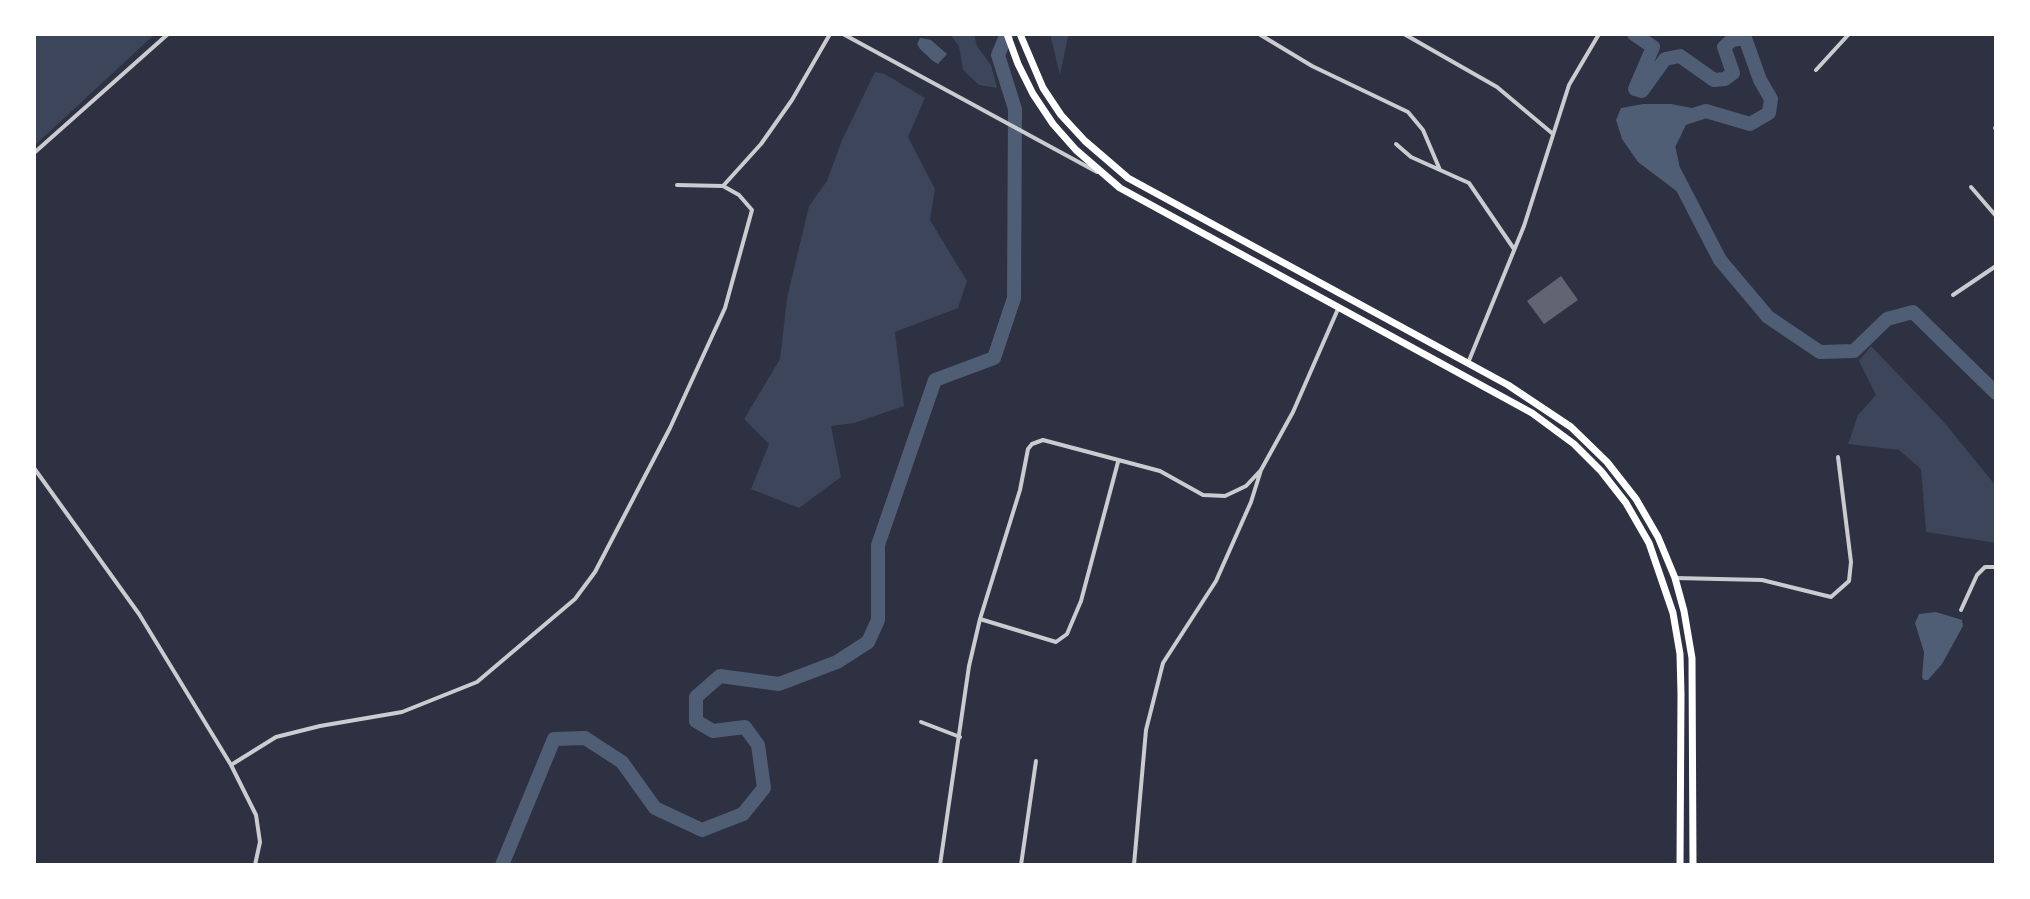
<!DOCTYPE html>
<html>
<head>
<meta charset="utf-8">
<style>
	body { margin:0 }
	#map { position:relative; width:2030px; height:899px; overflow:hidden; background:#2d3142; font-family:Overpass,sans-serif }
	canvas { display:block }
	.frame { position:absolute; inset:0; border:36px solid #fff; pointer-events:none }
</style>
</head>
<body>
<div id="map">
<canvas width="2030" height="899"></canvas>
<div class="frame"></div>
</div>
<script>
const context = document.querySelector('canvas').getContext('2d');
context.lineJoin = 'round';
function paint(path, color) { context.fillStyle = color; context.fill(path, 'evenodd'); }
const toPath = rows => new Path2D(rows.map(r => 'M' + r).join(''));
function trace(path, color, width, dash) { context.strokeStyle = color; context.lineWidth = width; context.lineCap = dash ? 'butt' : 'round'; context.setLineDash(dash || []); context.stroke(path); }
paint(toPath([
	[34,34,155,34,34,146],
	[950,34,974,34,977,46,991,65,997,88,979,85,963,70,959,46],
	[1050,34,1072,34,1068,37,1060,75],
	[875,72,885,74,925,98,908,137,935,189,930,220,967,281,958,308,895,332,904,406,854,423,831,426,841,477,799,508,751,489,769,444,744,419,780,359,787,298,809,206,827,181,842,140],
	[1871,346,1943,421,1996,486,1996,543,1926,532,1921,469,1899,450,1848,444,1858,415,1876,395,1859,361]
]), '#3c4559');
paint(toPath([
	[920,38,931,40,947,54,938,64,933,61,920,49,917,44],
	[1643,104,1671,104,1708,111,1681,119,1668,146,1673,169,1687,199,1638,162,1622,139,1616,120,1621,108],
	[1936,612,1962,620,1963,626,1942,664,1928,680,1924,680,1922,677,1924,652,1915,623,1919,614]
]), '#4f5d75');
trace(toPath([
	[1634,34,1653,47,1635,89,1642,91,1665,59,1680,56,1714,80,1725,79,1733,73,1724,47,1732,40,1745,38,1760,80,1771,99,1769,113,1750,124,1706,111,1681,119,1668,146,1673,169,1720,260,1768,317,1820,352,1854,351,1887,319,1913,312,1996,393],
	[502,865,554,739,585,738,622,762,655,808,702,830,743,814,764,788,758,745,745,727,713,731,696,721,696,697,720,676,779,684,837,662,868,642,878,620,878,545,935,380,994,358,1014,298,1015,109,998,55,1007,34]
]), '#4f5d75', 14);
paint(toPath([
	[1561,276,1578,300,1544,324,1527,301]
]), '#626471');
trace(toPath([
	[843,34,1097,172],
	[1259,34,1312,66,1408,112,1423,130,1440,170],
	[1404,34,1497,87,1553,134],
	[1816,70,1849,34],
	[1995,128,1996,128],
	[1396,144,1411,157,1469,183,1514,249],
	[34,153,168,34],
	[677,185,723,186,761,144,792,100,830,34],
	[1971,187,1996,216],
	[1953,295,1996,266],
	[1468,363,1524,226,1569,85,1599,34],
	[34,468,139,614,231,765,256,815,260,842,255,865],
	[1675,578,1762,580,1831,597,1849,581,1851,562,1838,457],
	[1961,610,1977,575,1985,567,1996,567],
	[980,619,1056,642,1067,634,1081,601,1118,462],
	[921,722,960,737],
	[231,765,276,737,320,726,402,712,477,682,575,599,595,572,670,428,725,308,752,210,739,195,723,186],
	[940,865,969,666,980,619,1020,490,1028,449,1032,444,1043,440,1160,471,1203,495,1225,496,1246,486,1261,470],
	[1021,865,1036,761],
	[1134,865,1146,730,1163,663,1216,581,1251,502,1261,470,1293,412,1338,309]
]), '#caccd0', 4);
trace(toPath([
	[1007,34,1018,64,1033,94,1053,124,1076,150,1120,188,1532,413,1574,444,1601,471,1626,503,1649,543,1673,613,1680,654,1681,694,1680,865],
	[1020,34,1043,88,1061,115,1085,141,1128,178,1508,385,1571,427,1607,462,1636,499,1658,537,1675,578,1684,611,1692,658,1693,865]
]), '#fff', 7);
</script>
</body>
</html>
